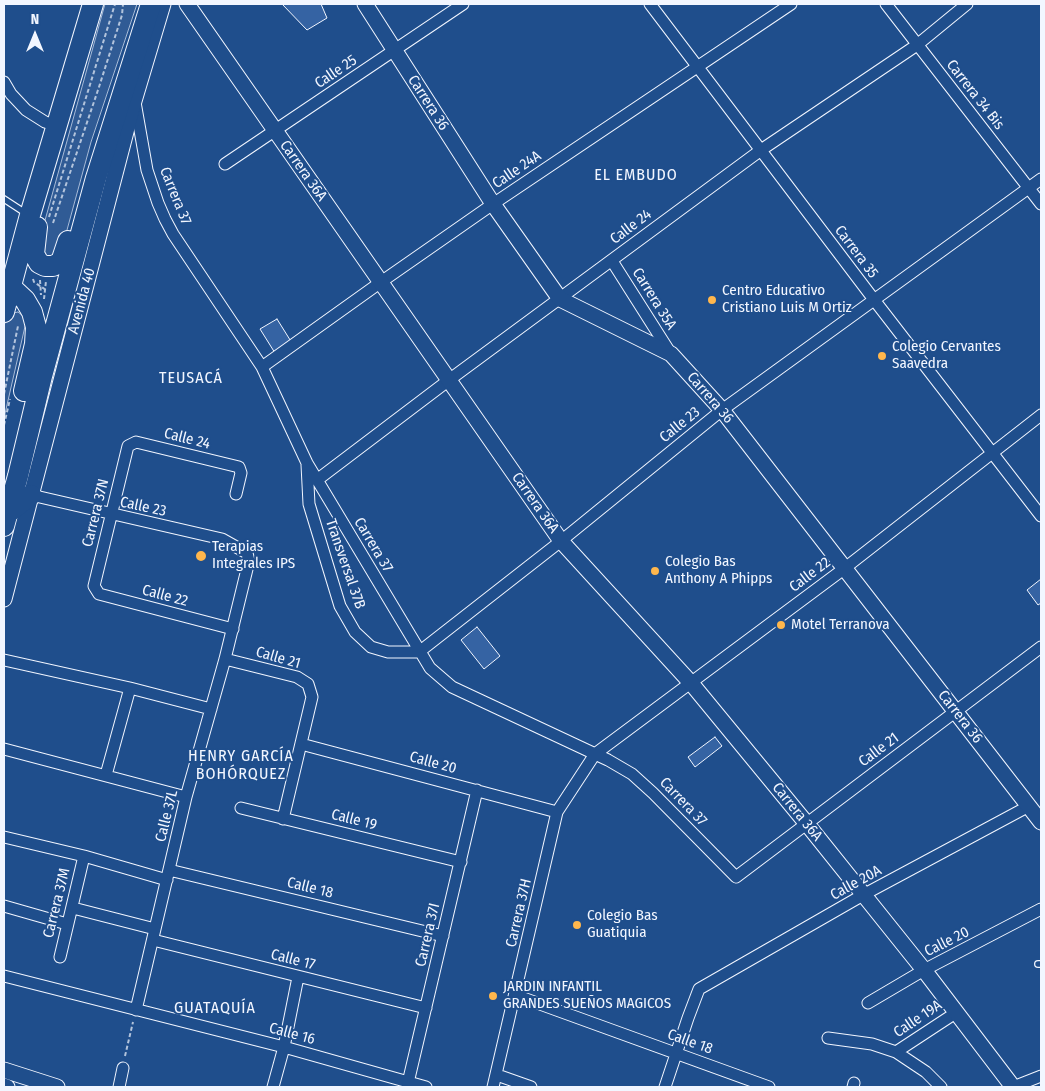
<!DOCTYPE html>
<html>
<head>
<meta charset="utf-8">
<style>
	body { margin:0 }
	#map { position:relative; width:1045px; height:1091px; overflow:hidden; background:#1f4e8c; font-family:"Fira Sans Condensed",sans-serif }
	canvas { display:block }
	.frame { position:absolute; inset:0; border:5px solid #f2f6ff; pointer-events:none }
	.north { position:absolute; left:10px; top:10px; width:50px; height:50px; -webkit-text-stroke:4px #1f4e8c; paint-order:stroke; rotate:0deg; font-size:14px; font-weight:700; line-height:20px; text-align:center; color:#f2f6ff }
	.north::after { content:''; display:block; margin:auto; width:18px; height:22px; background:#f2f6ff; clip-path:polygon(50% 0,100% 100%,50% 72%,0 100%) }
</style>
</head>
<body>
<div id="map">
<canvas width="1045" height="1091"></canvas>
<div class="frame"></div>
<div class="north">N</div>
</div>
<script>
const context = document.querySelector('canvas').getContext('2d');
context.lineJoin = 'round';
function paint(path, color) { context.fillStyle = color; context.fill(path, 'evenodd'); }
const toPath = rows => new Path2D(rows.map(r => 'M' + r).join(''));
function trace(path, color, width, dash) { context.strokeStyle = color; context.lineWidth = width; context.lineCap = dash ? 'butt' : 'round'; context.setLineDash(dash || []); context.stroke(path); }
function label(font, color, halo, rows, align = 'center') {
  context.font = font + ' "Fira Sans Condensed",sans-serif'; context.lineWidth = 4; context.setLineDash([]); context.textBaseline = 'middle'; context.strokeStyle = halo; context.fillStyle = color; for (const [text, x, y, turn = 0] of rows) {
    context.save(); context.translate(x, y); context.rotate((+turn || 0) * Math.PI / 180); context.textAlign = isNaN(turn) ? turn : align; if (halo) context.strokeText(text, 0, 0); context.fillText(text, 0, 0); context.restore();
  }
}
const built = toPath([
	[105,4,137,4,91,142,61,252,42,260,39,242,105,4],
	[18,312,23,316,26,322,4,418,4,325,9,314,18,312]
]);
paint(built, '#305b95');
trace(built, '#a8bbd7', 1);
const building = toPath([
	[282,4,321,4,327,18,307,30,282,4],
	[277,319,292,343,275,353,260,329,277,319],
	[1041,579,1041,603,1038,605,1027,590,1041,579],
	[477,627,500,656,484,669,461,640,477,627],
	[715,737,722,746,695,767,688,757,715,737]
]);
paint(building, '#3563a3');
trace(building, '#f2f6ff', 1);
const lane = toPath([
	[4,199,27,214],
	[1038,964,1041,964]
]);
const street = toPath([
	[650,4,875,301,1041,516],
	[886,4,1041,204],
	[4,82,11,94,26,110,45,122,58,126],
	[135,102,147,170,158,203,165,219,173,234,262,367,307,463,430,668,452,687,608,760,632,774,653,793,736,877,1041,647],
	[225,164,463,4],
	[612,261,671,354],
	[262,367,381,282,493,204,791,4],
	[307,465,309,504,340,606,355,632,371,647,388,652,419,652,561,541,722,410,1041,179],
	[317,480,449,380,761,150,917,45,967,4],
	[31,495,222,539,247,553,249,561,225,659,186,797,136,1010],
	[233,629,99,594,94,586,128,446,136,442,239,467,241,473,236,494],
	[225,659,297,677,308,684,312,697,283,819],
	[4,660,130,688,211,709],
	[301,744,557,812],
	[4,749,186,797],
	[106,775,130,688],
	[241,808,461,862],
	[4,837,84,856,167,880],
	[169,870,443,936],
	[4,906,67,924],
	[73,908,155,929],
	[153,940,426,1008],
	[60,957,84,856],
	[4,976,284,1047,426,1087],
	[515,995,769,1087],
	[868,1003,924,970,1041,909],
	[828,1038,872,1044,896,1052,926,1072,941,1087],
	[896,1052,957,1012],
	[497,1075,531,1087],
	[119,1087,123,1068],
	[273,1087,284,1047,298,977],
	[407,1087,477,790],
	[493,1087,557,812,595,754,845,568,1041,415],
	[665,1087,688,1018,699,989,863,895,1029,806],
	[853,1087,854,1083],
	[1013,1087,1041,1076]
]);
const secondary = toPath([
	[187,4,561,541,691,683,807,824,924,970,1013,1087],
	[365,4,493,204,560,299,671,354,722,410,1041,822],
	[4,599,134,101,163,4],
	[4,1070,57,1087],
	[4,1086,7,1087]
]);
const highway = toPath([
	[37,227,34,254,39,263,45,266,53,266,61,262,68,241],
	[10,286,25,300,32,312,36,327,35,344,24,391],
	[4,312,30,215,93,4],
	[7,514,31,495],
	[4,526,18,476,42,376,96,178,151,4]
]);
trace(lane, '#f2f6ff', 8);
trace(street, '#f2f6ff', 13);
trace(secondary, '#f2f6ff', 17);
trace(highway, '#f2f6ff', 22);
trace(toPath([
	[49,217,115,4],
	[53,223,99,87,122,15,123,4],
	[33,279,34,282,46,290],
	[40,280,41,295],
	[44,299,46,281],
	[4,394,18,326],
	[4,425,10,399],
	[125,1056,133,1022]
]), '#b3c4dc', 2, [4, 2.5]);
trace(lane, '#1f4e8c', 5.5);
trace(street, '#1f4e8c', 11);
trace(secondary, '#1f4e8c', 15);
trace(highway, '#1f4e8c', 20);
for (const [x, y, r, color] of [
	[712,300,5,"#ffb74d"],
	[882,356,5,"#ffb74d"],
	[201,556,6,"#ffb74d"],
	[655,571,5,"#ffb74d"],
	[781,625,5,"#ffb74d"],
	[577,925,5,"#ffb74d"],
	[493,996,5,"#ffb74d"]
]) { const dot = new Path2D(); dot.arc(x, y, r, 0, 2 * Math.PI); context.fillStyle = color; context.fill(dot); trace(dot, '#1f4e8c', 2); }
label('15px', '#f2f6ff', '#1f4e8c', [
	["Calle 25",336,72,-34],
	["Carrera 34 Bis",975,95,52],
	["Carrera 36",428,103,57],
	["Calle 24A",517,170,-34],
	["Carrera 36A",303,171,55],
	["Carrera 37",175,196,68],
	["Calle 24",631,227,-37],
	["Carrera 35",856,252,53],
	["Carrera 35A",654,299,58],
	["Avenida 40",82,301,-75],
	["Carrera 36",710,398,49],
	["Calle 23",680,425,-39],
	["Calle 24",187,439,14],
	["Carrera 36A",535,503,55],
	["Calle 23",143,507,12],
	["Carrera 37N",96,513,-76],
	["Carrera 37",373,545,59],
	["Transversal 37B",345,564,71],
	["Calle 22",810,575,-37],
	["Calle 22",165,596,15],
	["Calle 21",278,658,16],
	["Carrera 36",960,717,52],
	["Calle 21",879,750,-37],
	["Calle 20",433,763,15],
	["Carrera 37",683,802,46],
	["Carrera 36A",797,812,51],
	["Calle 37L",167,816,-76],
	["Calle 19",354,820,14],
	["Calle 20A",856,883,-29],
	["Calle 18",310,888,14],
	["Carrera 37M",57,903,-76],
	["Carrera 37H",519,913,-77],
	["Carrera 37I",428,935,-77],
	["Calle 20",947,942,-27],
	["Calle 17",293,960,14],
	["Calle 19A",918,1019,-34],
	["Calle 16",292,1034,15],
	["Calle 18",690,1042,20]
]);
label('15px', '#f2f6ff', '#1f4e8c', [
	["Centro Educativo",722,291],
	["Cristiano Luis M Ortiz",722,308],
	["Colegio Cervantes",892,347],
	["Saavedra",892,364],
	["Terapias",212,547],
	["Integrales IPS",212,564],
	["Colegio Bas",665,562],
	["Anthony A Phipps",665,579],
	["Motel Terranova",791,625],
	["Colegio Bas",587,916],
	["Guatiquia",587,933],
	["JARDIN INFANTIL",503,987],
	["GRANDES SUEÑOS MAGICOS",503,1004]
], 'left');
context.letterSpacing = '1px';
label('16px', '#f2f6ff', '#1f4e8c', [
	["EL EMBUDO",636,176],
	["TEUSACÁ",191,379],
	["HENRY GARCÍA",241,757],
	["BOHÓRQUEZ",241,775],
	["GUATAQUÍA",215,1009]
]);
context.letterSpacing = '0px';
</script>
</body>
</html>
